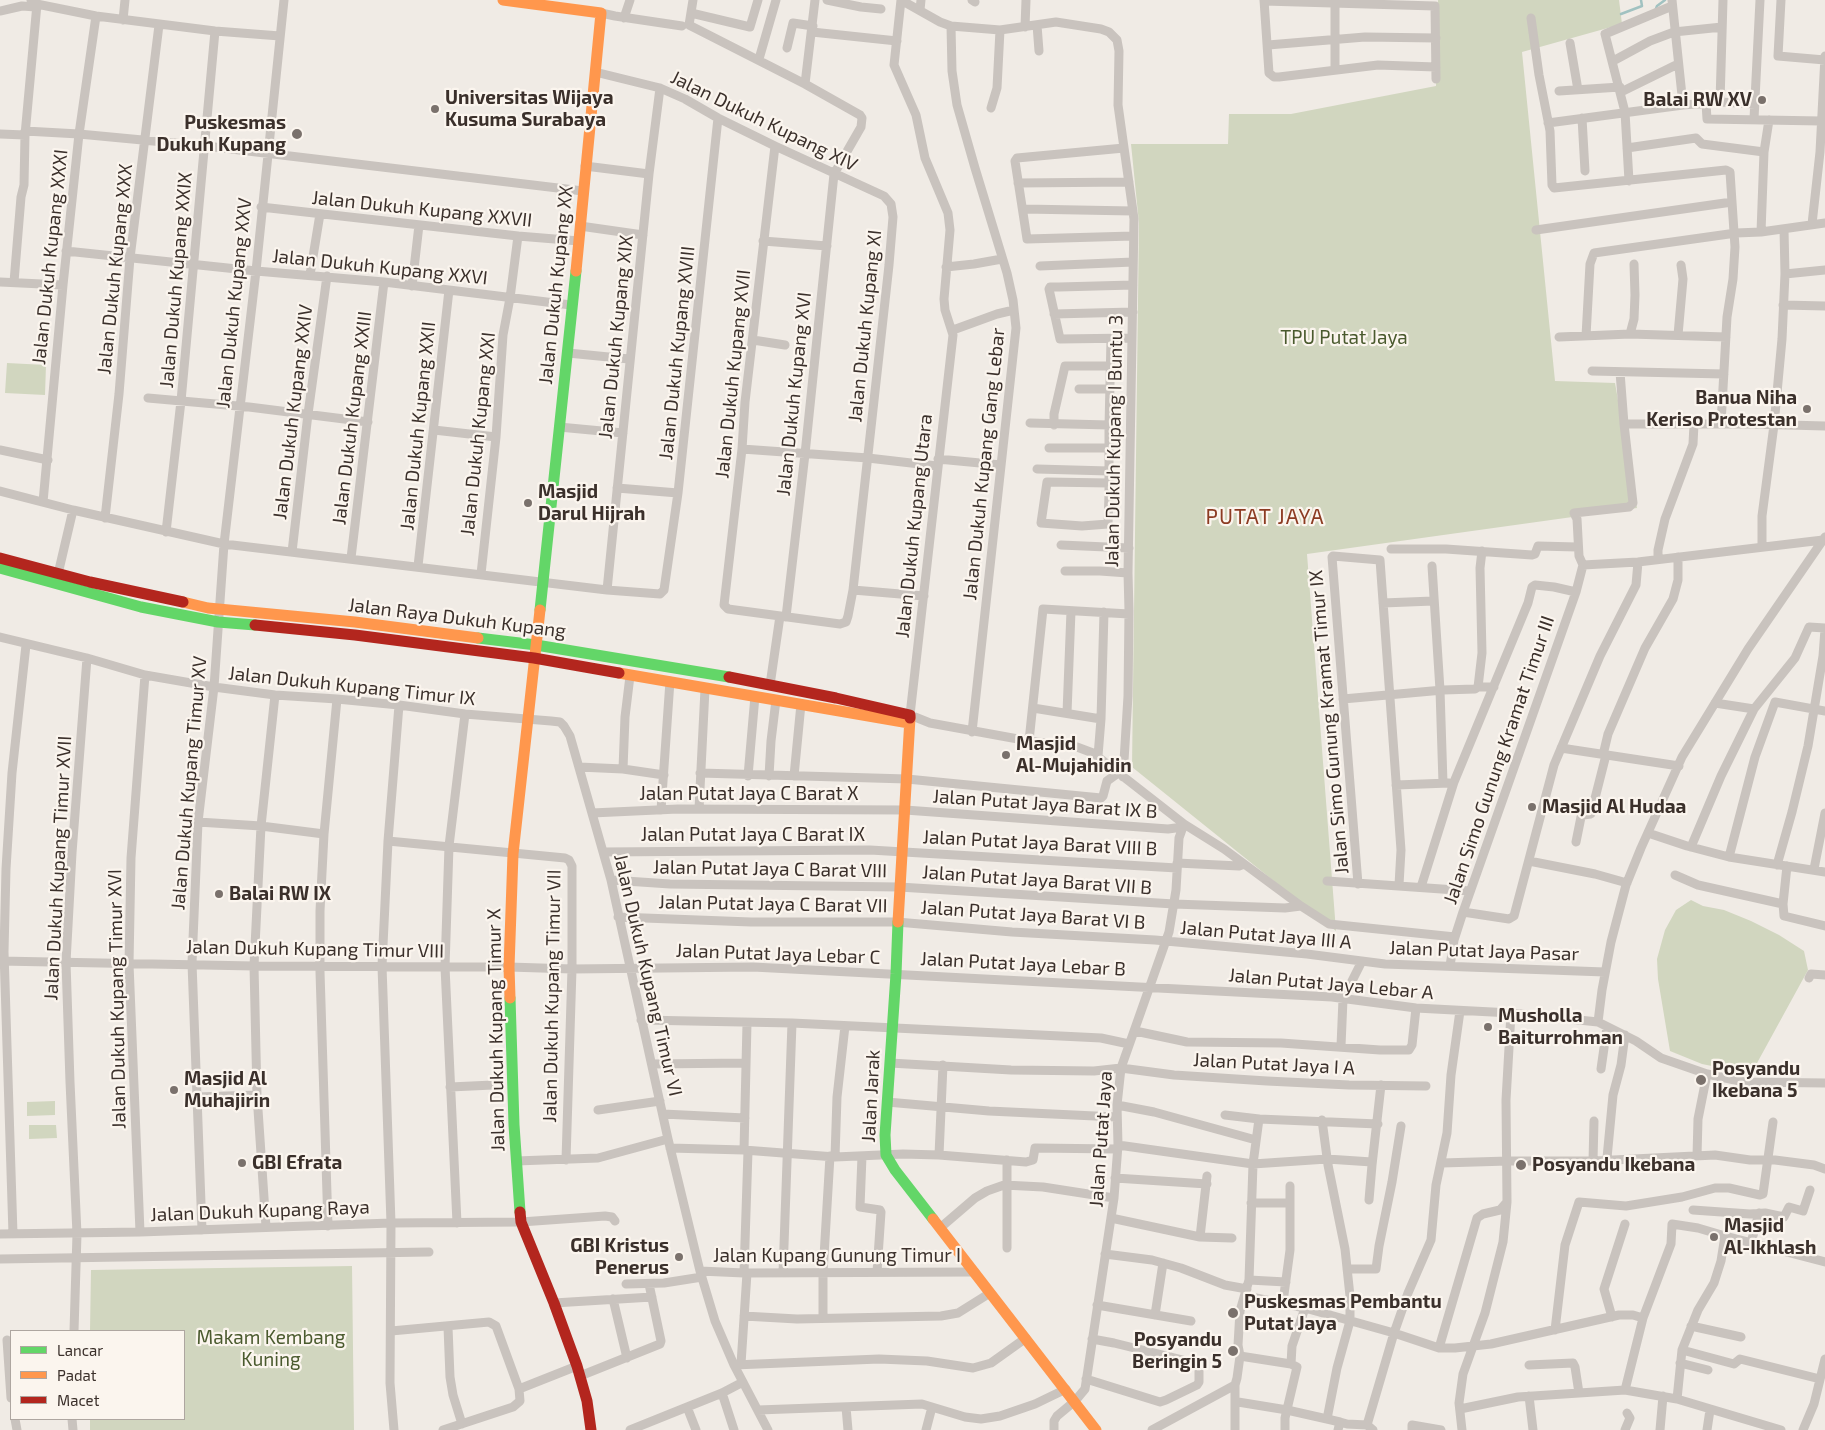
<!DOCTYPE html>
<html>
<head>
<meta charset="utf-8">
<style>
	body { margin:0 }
	#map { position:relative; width:1825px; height:1430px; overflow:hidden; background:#f0ebe5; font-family:"Exo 2",sans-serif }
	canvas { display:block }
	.legend { position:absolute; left:10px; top:1330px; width:175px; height:90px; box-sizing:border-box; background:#fbf5ee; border:1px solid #aea6a0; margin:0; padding:6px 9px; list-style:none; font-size:15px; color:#3b302b }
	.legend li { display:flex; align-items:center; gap:10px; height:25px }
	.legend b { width:25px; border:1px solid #aea6a0 }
</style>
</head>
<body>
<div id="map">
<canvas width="1825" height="1430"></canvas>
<ul class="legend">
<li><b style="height:6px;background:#63d668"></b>Lancar</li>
<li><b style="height:6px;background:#ff974d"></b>Padat</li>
<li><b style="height:6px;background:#b3261e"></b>Macet</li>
</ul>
</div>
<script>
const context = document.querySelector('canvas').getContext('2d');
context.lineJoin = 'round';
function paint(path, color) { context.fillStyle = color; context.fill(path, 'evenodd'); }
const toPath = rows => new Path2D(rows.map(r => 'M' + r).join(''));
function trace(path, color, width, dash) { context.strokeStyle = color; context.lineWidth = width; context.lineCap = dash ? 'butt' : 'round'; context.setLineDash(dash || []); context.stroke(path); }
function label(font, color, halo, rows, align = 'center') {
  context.font = font + ' "Exo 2",sans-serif'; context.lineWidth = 4.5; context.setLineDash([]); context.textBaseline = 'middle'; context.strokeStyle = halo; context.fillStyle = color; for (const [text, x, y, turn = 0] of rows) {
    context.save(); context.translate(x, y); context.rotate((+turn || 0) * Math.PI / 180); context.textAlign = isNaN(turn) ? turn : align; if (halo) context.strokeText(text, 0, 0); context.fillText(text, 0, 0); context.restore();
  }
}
paint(toPath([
	[1438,0,1619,0,1622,24,1522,52,1555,381,1615,383,1637,508,1307,554,1336,931,1132,767,1139,223,1131,144,1228,144,1229,114,1291,114,1436,86],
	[7,363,46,365,45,395,5,393],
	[1691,900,1703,906,1724,910,1751,921,1779,935,1804,951,1808,970,1751,1074,1702,1064,1670,1051,1658,979,1657,959,1665,930,1676,910],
	[55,1101,55,1115,27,1116,27,1102],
	[29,1125,56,1125,57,1138,29,1139],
	[352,1266,354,1430,90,1430,90,1419,184,1419,184,1331,90,1331,91,1270]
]), '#d1d6bf');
trace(toPath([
	[1655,11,1657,6,1665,0],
	[1621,14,1642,6,1641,0]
]), '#a1c2c1', 2.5);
trace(toPath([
	[31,0,37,4,96,16,215,31,280,36],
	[693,0,689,25,805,84,860,115,862,118,861,127,834,174,805,454,786,617],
	[827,0,861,7,881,9],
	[901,0,894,65,916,115,925,158,948,213,950,230,944,299,945,310,953,335,910,715,930,723,1029,741,1077,747,1093,753,1184,824,1224,849,1301,906,1329,924,1455,937],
	[901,0,940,22,951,26,1000,30,1056,22,1101,29,1109,32,1117,40,1119,51,1118,105,1134,219,1128,573,1129,611,1128,696,1123,777],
	[972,0,975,2],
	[1264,0,1269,73,1274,77,1279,77,1378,65,1436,67],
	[1672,0,1683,105],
	[1781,0,1778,56,1825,60],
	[1264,1,1435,6,1436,79],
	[1335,4,1335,70],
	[920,10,921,0],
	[0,11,22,6,36,7],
	[601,13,615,16,682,26],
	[691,13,750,27,758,0],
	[624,18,630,0],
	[1531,18,1539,75,1550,131,1552,185,1554,188,1726,170,1730,172,1735,247,1733,279,1727,317,1721,424],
	[123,20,125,0],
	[1037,25,1039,51],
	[951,26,952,71,957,105,975,168,1007,273,1013,300,1016,328,972,732],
	[1025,27,1026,0],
	[812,32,897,41],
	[1570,43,1578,90],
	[1268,45,1365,37,1436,38],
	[787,48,793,23,813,26],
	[759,59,776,0],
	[1613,61,1650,41,1674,32,1722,27],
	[595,72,660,88,685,99,718,118,775,146,884,196,891,204,893,217,889,265,853,590,848,616,846,622,840,624,728,609,724,605,742,449,745,402,775,146],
	[805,84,815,0],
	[1559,91,1620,87],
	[1621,92,1678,64],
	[1720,102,1723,0],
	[1706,103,1707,119,1821,121],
	[991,108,997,88,1000,30],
	[1582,118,1585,171],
	[1754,119,1760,0],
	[1548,123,1683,105,1720,102,1755,104],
	[25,131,79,134,206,146,583,191],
	[0,134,25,135],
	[1124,148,1017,158,1015,161,1027,239,1133,236],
	[1627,148,1696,138,1702,144,1764,152],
	[585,166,649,174],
	[1629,181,1625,112,1605,34,1672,6],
	[1018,183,1129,182],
	[261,207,518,236,579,241],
	[1024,209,1133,211],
	[1812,224,1820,152,1825,56],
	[580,226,643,235],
	[1536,230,1732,202],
	[1761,232,1764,152,1769,120],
	[763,241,827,246],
	[66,251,256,271,384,282,571,305],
	[1040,266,1133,262],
	[946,267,974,264,1002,259],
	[1785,274,1825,270],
	[310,275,320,214],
	[0,282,63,285],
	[14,282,21,197,24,185,25,135,37,4],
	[412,286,419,225],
	[1783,305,1825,306],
	[1054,314,1133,312],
	[953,330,997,314,1014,310],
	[1630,334,1634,319,1635,295,1634,264],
	[1678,335,1683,279,1681,265],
	[1586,336,1590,264,1594,253,1736,233,1761,232,1825,223],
	[1559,337,1630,334,1726,337],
	[1132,338,1060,339,1049,289,1050,287,1059,287,1133,285],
	[753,340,785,345],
	[568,353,629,359],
	[1592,371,1724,374],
	[1079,389,1110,389],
	[148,398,249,407,368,422],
	[1030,423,1109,425],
	[1624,424,1750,424,1825,426],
	[1054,425,1054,414,1065,366,1111,366],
	[559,427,623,433],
	[434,430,496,437],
	[1049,448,1109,448],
	[742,449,868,458,937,466],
	[0,450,48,460],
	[938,459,1001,465],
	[1037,469,1109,471],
	[1109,483,1047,482,1041,523,1082,526,1108,524,1109,495,1109,427,1111,339],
	[617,488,678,493],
	[0,491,73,510,224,544,607,590,660,594,664,590,678,493,718,118],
	[43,502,63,285,79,134,96,16],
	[105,518,119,394,130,258,159,25],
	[166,532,181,401,215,31],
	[1061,545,1129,548],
	[1762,547,1762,516,1774,425,1782,339,1785,274,1784,229],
	[1391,549,1446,549,1532,555,1535,554,1538,546,1577,547],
	[292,552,308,414,327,276],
	[351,558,384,282],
	[1658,559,1658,550,1665,519,1693,444,1694,424],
	[1583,565,1579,556,1577,519,1574,513,1629,507,1633,503,1624,424,1620,372],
	[1583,565,1638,562,1823,540],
	[418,566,449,290],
	[1432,566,1440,690,1443,783],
	[1065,571,1100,571,1128,573],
	[58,574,73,510],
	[481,574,496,437,503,335,510,298,518,236],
	[607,590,649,174,660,88],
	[853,590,924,596],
	[1383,603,1433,601],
	[0,637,87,658,145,675,214,687,275,695,337,699,399,705,465,714,551,721,560,722,564,726,570,736,611,880,668,1139,700,1271,715,1321,734,1365,768,1430],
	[770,685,780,616],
	[1478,687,1482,653,1480,568,1482,551],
	[1343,699,1443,690,1475,689,1478,687,1494,687],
	[1033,708,1101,719],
	[1754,709,1795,658,1809,627,1825,628],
	[1067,713,1071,611],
	[1029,741,1043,609,1129,614],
	[1561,748,1679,766],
	[1603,755,1608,734,1645,648,1673,599,1678,580,1678,557],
	[1098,756,1101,719,1104,612],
	[579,767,623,769,664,775],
	[623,769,625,717,630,676],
	[700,773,907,779,1101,798,1103,796,1107,781,1118,773],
	[748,776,755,696],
	[769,776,771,741,776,700],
	[794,776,801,704],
	[1396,785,1449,783],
	[699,809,705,689],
	[661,810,670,681],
	[592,813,678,809,905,810,1168,829,1183,827],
	[198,822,261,826,324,834],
	[1648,833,1687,846,1729,857,1825,872],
	[388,841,565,858,569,860,572,866,572,969,566,1160],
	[1576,842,1581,817,1583,815,1591,814,1606,755],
	[1691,847,1721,776,1754,709,1715,703],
	[603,852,870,850,1177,868],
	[1729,857,1755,757,1775,702,1825,711],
	[1529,861,1595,874,1627,883],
	[1177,863,1239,866,1244,864],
	[1777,865,1792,812,1808,746,1823,656,1825,629],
	[1814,869,1825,813],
	[1675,875,1698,885,1783,904,1784,916,1825,926],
	[611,880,670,884,899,887,1174,904,1285,908,1301,906],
	[1327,881,1470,891],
	[1358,884,1332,557,1333,556,1380,560,1401,850,1399,885],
	[1421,887,1454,782,1528,603,1532,587,1535,585,1554,587,1576,592],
	[1783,904,1787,866],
	[1463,912,1509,919,1514,916,1554,765,1600,656,1636,585,1638,562],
	[618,917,751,922,897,922,1012,932,1155,940,1307,954,1385,964,1605,972],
	[0,961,254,966,509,967,572,969,753,967,1332,997,1416,1008,1511,1013,1598,1022,1636,1041,1661,1058,1707,1074,1744,1082,1825,1083],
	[1450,966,1454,940,1463,912,1576,592,1583,565],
	[1809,978,1811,974,1825,975],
	[641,1020,792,1023,1081,1037,1101,1038,1129,1044],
	[1598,1022,1602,990,1611,942,1626,885,1641,848,1682,757,1748,649,1825,537],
	[1135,1031,1187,1042,1281,1043,1380,1050,1409,1050,1412,1045,1416,1008],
	[1341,1046,1343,999,1362,961],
	[890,1063,1011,1070,1094,1071,1121,1068,1174,1075,1267,1081,1349,1085,1426,1086],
	[652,1064,746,1063],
	[1601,1069,1607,1027],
	[450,1087,493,1085],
	[197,1097,257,1095],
	[887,1102,989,1111,1116,1117],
	[1117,1105,1154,1112,1256,1140],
	[598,1110,660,1101],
	[663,1114,745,1118],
	[1225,1115,1259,1119,1378,1124],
	[1322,1120,1328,1165,1345,1249,1350,1296,1350,1321,1337,1368,1327,1419,1340,1422,1338,1430],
	[1118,1145,1253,1164,1327,1159,1372,1162],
	[670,1148,744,1150,835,1157,903,1154,939,1155,1026,1162,1033,1160,1035,1148,1117,1149],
	[744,1150,747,1023],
	[939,1155,943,1065],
	[862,1156,860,1207,880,1210,881,1212,877,1272],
	[1697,1156,1698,1119,1707,1074],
	[835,1157,837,1097,845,1026],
	[516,1161,598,1158,668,1139],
	[1593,1161,1594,1121],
	[1609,1161,1607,1158,1613,1095,1621,1065,1625,1035],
	[1442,1163,1508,1161,1593,1161,1715,1155,1750,1160,1775,1160,1814,1165,1825,1169],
	[1115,1178,1207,1184],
	[1369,1200,1372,1165,1381,1085],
	[1251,1203,1290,1203],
	[1693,1210,1750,1214,1765,1213,1784,1217,1789,1207,1803,1211,1810,1190],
	[1111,1218,1200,1237,1232,1238],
	[457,1223,445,967,449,846,465,714],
	[328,1226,320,972,320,911,324,834,337,699],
	[266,1227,257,1095,254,966,261,826,275,695],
	[940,1228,975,1198,987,1191,1004,1185,1043,1187,1114,1198],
	[202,1230,192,963,198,822,214,687,224,544,256,271,284,0],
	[140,1232,129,964,131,858,145,675],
	[0,1234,140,1232,391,1223,521,1222,605,1216,612,1217,615,1221],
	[13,1234,4,952,6,869,12,773,26,645],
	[1200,1237,1207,1176],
	[1751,1243,1759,1213],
	[1007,1248,1007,1160],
	[1105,1254,1152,1260,1181,1268,1225,1285,1247,1289],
	[0,1259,429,1252],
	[1347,1269,1376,1269,1379,1246,1392,1182,1401,1126],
	[700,1271,744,1273,975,1272],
	[744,1273,748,1151],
	[783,1273,792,1023],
	[1249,1280,1286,1282],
	[626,1284,664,1283,702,1277],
	[1246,1296,1305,1308,1394,1333,1439,1348,1455,1348,1491,1344,1619,1315,1633,1315,1643,1318],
	[613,1299,627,1358],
	[1283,1302,1290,1250,1290,1186],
	[554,1303,652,1297],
	[1097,1305,1191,1321],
	[1155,1315,1163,1263],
	[744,1316,797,1319,941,1316,958,1313,990,1293],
	[1612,1317,1604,1289,1625,1224],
	[823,1318,823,1273,830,1156],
	[1691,1326,1741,1337],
	[448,1327,450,1377,453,1395,462,1424],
	[1555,1330,1565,1245,1579,1202,1626,1206,1682,1197,1715,1188,1729,1188,1760,1195,1763,1194,1773,1122],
	[74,1331,77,1234,70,1082,66,962,72,853,87,658],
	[391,1331,489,1322,496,1326,519,1389,520,1401,513,1407,443,1430],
	[7,1340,11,1398],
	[1439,1348,1477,1218,1483,1214,1500,1210,1507,1202],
	[1682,1350,1734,1364,1740,1359,1820,1379],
	[1240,1356,1291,1364],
	[1680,1363,1708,1370],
	[741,1364,747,1273],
	[734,1365,879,1359,927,1361,973,1368,991,1363,1026,1338],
	[1529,1365,1573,1363,1575,1367,1579,1393],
	[580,1376,660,1344,661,1341,649,1284],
	[1086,1379,1160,1402,1166,1400,1197,1385,1199,1382,1199,1364,1114,1343,1092,1339],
	[519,1389,577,1366],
	[1625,1390,1643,1318,1671,1244,1672,1224,1698,1228,1725,1236],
	[722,1393,734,1430],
	[1529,1396,1533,1430],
	[1677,1399,1682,1350,1698,1310,1714,1283,1721,1261,1725,1236,1825,1262],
	[1238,1402,1287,1410,1327,1419],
	[687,1407,696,1430],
	[846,1407,848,1430],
	[1460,1409,1518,1397,1625,1390,1677,1399,1781,1430],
	[758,1410,922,1404,965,1417,981,1419,1000,1416,1035,1404,1066,1389],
	[15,1419,17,1430],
	[72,1419,73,1430],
	[1340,1422,1347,1424,1367,1425],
	[394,1430,390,1383,391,1223,382,966,388,841,399,705],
	[630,1430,722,1393,743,1382],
	[926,1430,932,1407],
	[1054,1430,1054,1421,1057,1416,1075,1401,1085,1389,1114,1198,1118,1145,1117,1105,1121,1068,1169,932,1176,890,1179,838,1184,824],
	[1152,1430,1235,1385,1237,1378,1240,1356,1238,1345,1240,1311,1249,1280,1253,1164,1259,1119],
	[1235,1430,1235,1385],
	[1285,1430,1285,1418,1297,1367,1291,1364,1292,1346,1305,1308],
	[1373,1430,1367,1425,1394,1333,1408,1293,1431,1240,1436,1185,1447,1133,1451,1075,1460,1011],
	[1412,1430,1412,1425,1441,1430],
	[1462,1430,1459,1403,1463,1374,1485,1313,1503,1242,1507,1202,1506,1100,1511,1013],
	[1625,1430,1630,1418,1627,1413],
	[1660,1430,1663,1396],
	[1707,1430,1710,1410],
	[1803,1430,1814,1404,1825,1359]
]), '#c9c3be', 9);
trace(toPath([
	[0,568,141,607,218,622,255,625],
	[540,610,576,271],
	[478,638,536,645,729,677],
	[898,922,896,974,885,1135,886,1155,895,1170,933,1219],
	[510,998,514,1125,520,1212]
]), '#63d668', 11);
trace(toPath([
	[503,0,601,13,576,271],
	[183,602,208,608,355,622,478,638],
	[619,673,909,723],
	[898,922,910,718],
	[510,998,509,967,513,854,540,610],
	[933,1219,1096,1430]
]), '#ff974d', 11);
trace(toPath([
	[0,558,90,582,183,602],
	[255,625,355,635,534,658,619,673],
	[729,677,836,698,910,715,910,718],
	[520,1212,521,1222,554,1303,577,1366,587,1401,591,1430]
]), '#b3261e', 11);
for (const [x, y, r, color] of [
	[1762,100,5,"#7a716c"],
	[435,109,5,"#7a716c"],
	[297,134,6,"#7a716c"],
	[1807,409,5,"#7a716c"],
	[528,503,5,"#7a716c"],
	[1006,755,5,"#7a716c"],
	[1532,807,5,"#7a716c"],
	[219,894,5,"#7a716c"],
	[1488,1027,5,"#7a716c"],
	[1701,1080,6,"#7a716c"],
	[174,1090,5,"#7a716c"],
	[242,1163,5,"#7a716c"],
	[1521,1165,6,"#7a716c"],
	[1714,1237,5,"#7a716c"],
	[679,1257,5,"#7a716c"],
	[1233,1313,6,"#7a716c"],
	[1233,1351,6,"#7a716c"]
]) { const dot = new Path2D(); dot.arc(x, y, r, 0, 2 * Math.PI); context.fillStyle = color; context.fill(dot); trace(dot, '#fbf5ee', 2); }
label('bold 19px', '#3b302b', '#fbf5ee', [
	["Universitas Wijaya",445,98],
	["Kusuma Surabaya",445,120],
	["Balai RW XV",1752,100,"right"],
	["Puskesmas",286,123,"right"],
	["Dukuh Kupang",286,145,"right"],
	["Banua Niha",1797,398,"right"],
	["Keriso Protestan",1797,420,"right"],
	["Masjid",538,492],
	["Darul Hijrah",538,514],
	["Masjid",1016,744],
	["Al-Mujahidin",1016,766],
	["Masjid Al Hudaa",1542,807],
	["Balai RW IX",229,894],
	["Musholla",1498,1016],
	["Baiturrohman",1498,1038],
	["Posyandu",1712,1069],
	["Ikebana 5",1712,1091],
	["Masjid Al",184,1079],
	["Muhajirin",184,1101],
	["GBI Efrata",252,1163],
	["Posyandu Ikebana",1532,1165],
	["Masjid",1724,1226],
	["Al-Ikhlash",1724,1248],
	["GBI Kristus",669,1246,"right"],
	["Penerus",669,1268,"right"],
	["Puskesmas Pembantu",1244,1302],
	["Putat Jaya",1244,1324],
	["Posyandu",1222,1340,"right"],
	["Beringin 5",1222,1362,"right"]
], 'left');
label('19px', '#3b302b', '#fbf5ee', [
	["Jalan Dukuh Kupang XIV",764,121,26],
	["Jalan Dukuh Kupang XXVII",422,209,6],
	["Jalan Dukuh Kupang XXXI",50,257,-84],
	["Jalan Dukuh Kupang XXVI",380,267,6],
	["Jalan Dukuh Kupang XXX",115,269,-84],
	["Jalan Dukuh Kupang XXIX",176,280,-85],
	["Jalan Dukuh Kupang XX",556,285,-84],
	["Jalan Dukuh Kupang XXV",234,303,-84],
	["Jalan Dukuh Kupang XI",865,326,-84],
	["Jalan Dukuh Kupang XIX",616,337,-84],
	["Jalan Dukuh Kupang XVIII",677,353,-84],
	["Jalan Dukuh Kupang XVII",733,374,-84],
	["Jalan Dukuh Kupang XVI",794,394,-84],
	["Jalan Dukuh Kupang XXIV",293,412,-83],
	["Jalan Dukuh Kupang XXIII",352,418,-83],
	["Jalan Dukuh Kupang XXII",418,426,-84],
	["Jalan Dukuh Kupang XXI",478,434,-84],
	["Jalan Dukuh Kupang I Buntu 3",1114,441,-89],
	["Jalan Dukuh Kupang Gang Lebar",984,464,-84],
	["Jalan Dukuh Kupang Utara",914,526,-84],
	["Jalan Raya Dukuh Kupang",457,618,7],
	["Jalan Dukuh Kupang Timur IX",352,686,6],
	["Jalan Simo Gunung Kramat Timur IX",1329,722,-95],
	["Jalan Simo Gunung Kramat Timur III",1499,760,-71],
	["Jalan Dukuh Kupang Timur XV",189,783,-85],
	["Jalan Putat Jaya C Barat X",749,794],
	["Jalan Putat Jaya Barat IX B",1045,804,4],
	["Jalan Putat Jaya C Barat IX",753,835],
	["Jalan Putat Jaya Barat VIII B",1040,843,3],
	["Jalan Dukuh Kupang Timur XVII",58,868,-87],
	["Jalan Putat Jaya C Barat VIII",770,869,1],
	["Jalan Putat Jaya Barat VII B",1037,880,4],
	["Jalan Putat Jaya C Barat VII",773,904,1],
	["Jalan Putat Jaya Barat VI B",1033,915,4],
	["Jalan Putat Jaya III A",1266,935,5],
	["Jalan Dukuh Kupang Timur VIII",315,949,1],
	["Jalan Putat Jaya Pasar",1484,951,2],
	["Jalan Putat Jaya Lebar C",778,954,2],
	["Jalan Putat Jaya Lebar B",1023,964,3],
	["Jalan Dukuh Kupang Timur VI",648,975,77],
	["Jalan Putat Jaya Lebar A",1331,984,5],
	["Jalan Dukuh Kupang Timur VII",552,996,-89],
	["Jalan Dukuh Kupang Timur XVI",117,999,-91],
	["Jalan Dukuh Kupang Timur X",496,1030,-91],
	["Jalan Putat Jaya I A",1274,1064,3],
	["Jalan Jarak",871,1096,-87],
	["Jalan Putat Jaya",1101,1139,-86],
	["Jalan Dukuh Kupang Raya",260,1211,-2],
	["Jalan Kupang Gunung Timur I",837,1256]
]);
label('19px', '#4a5a2e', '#fbf5ee', [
	["TPU Putat Jaya",1344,338],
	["Makam Kembang",271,1338],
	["Kuning",271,1360]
]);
context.letterSpacing = '1px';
label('21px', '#8c3b22', '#fbf5ee', [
	["PUTAT JAYA",1265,517]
]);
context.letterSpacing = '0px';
</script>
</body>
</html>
